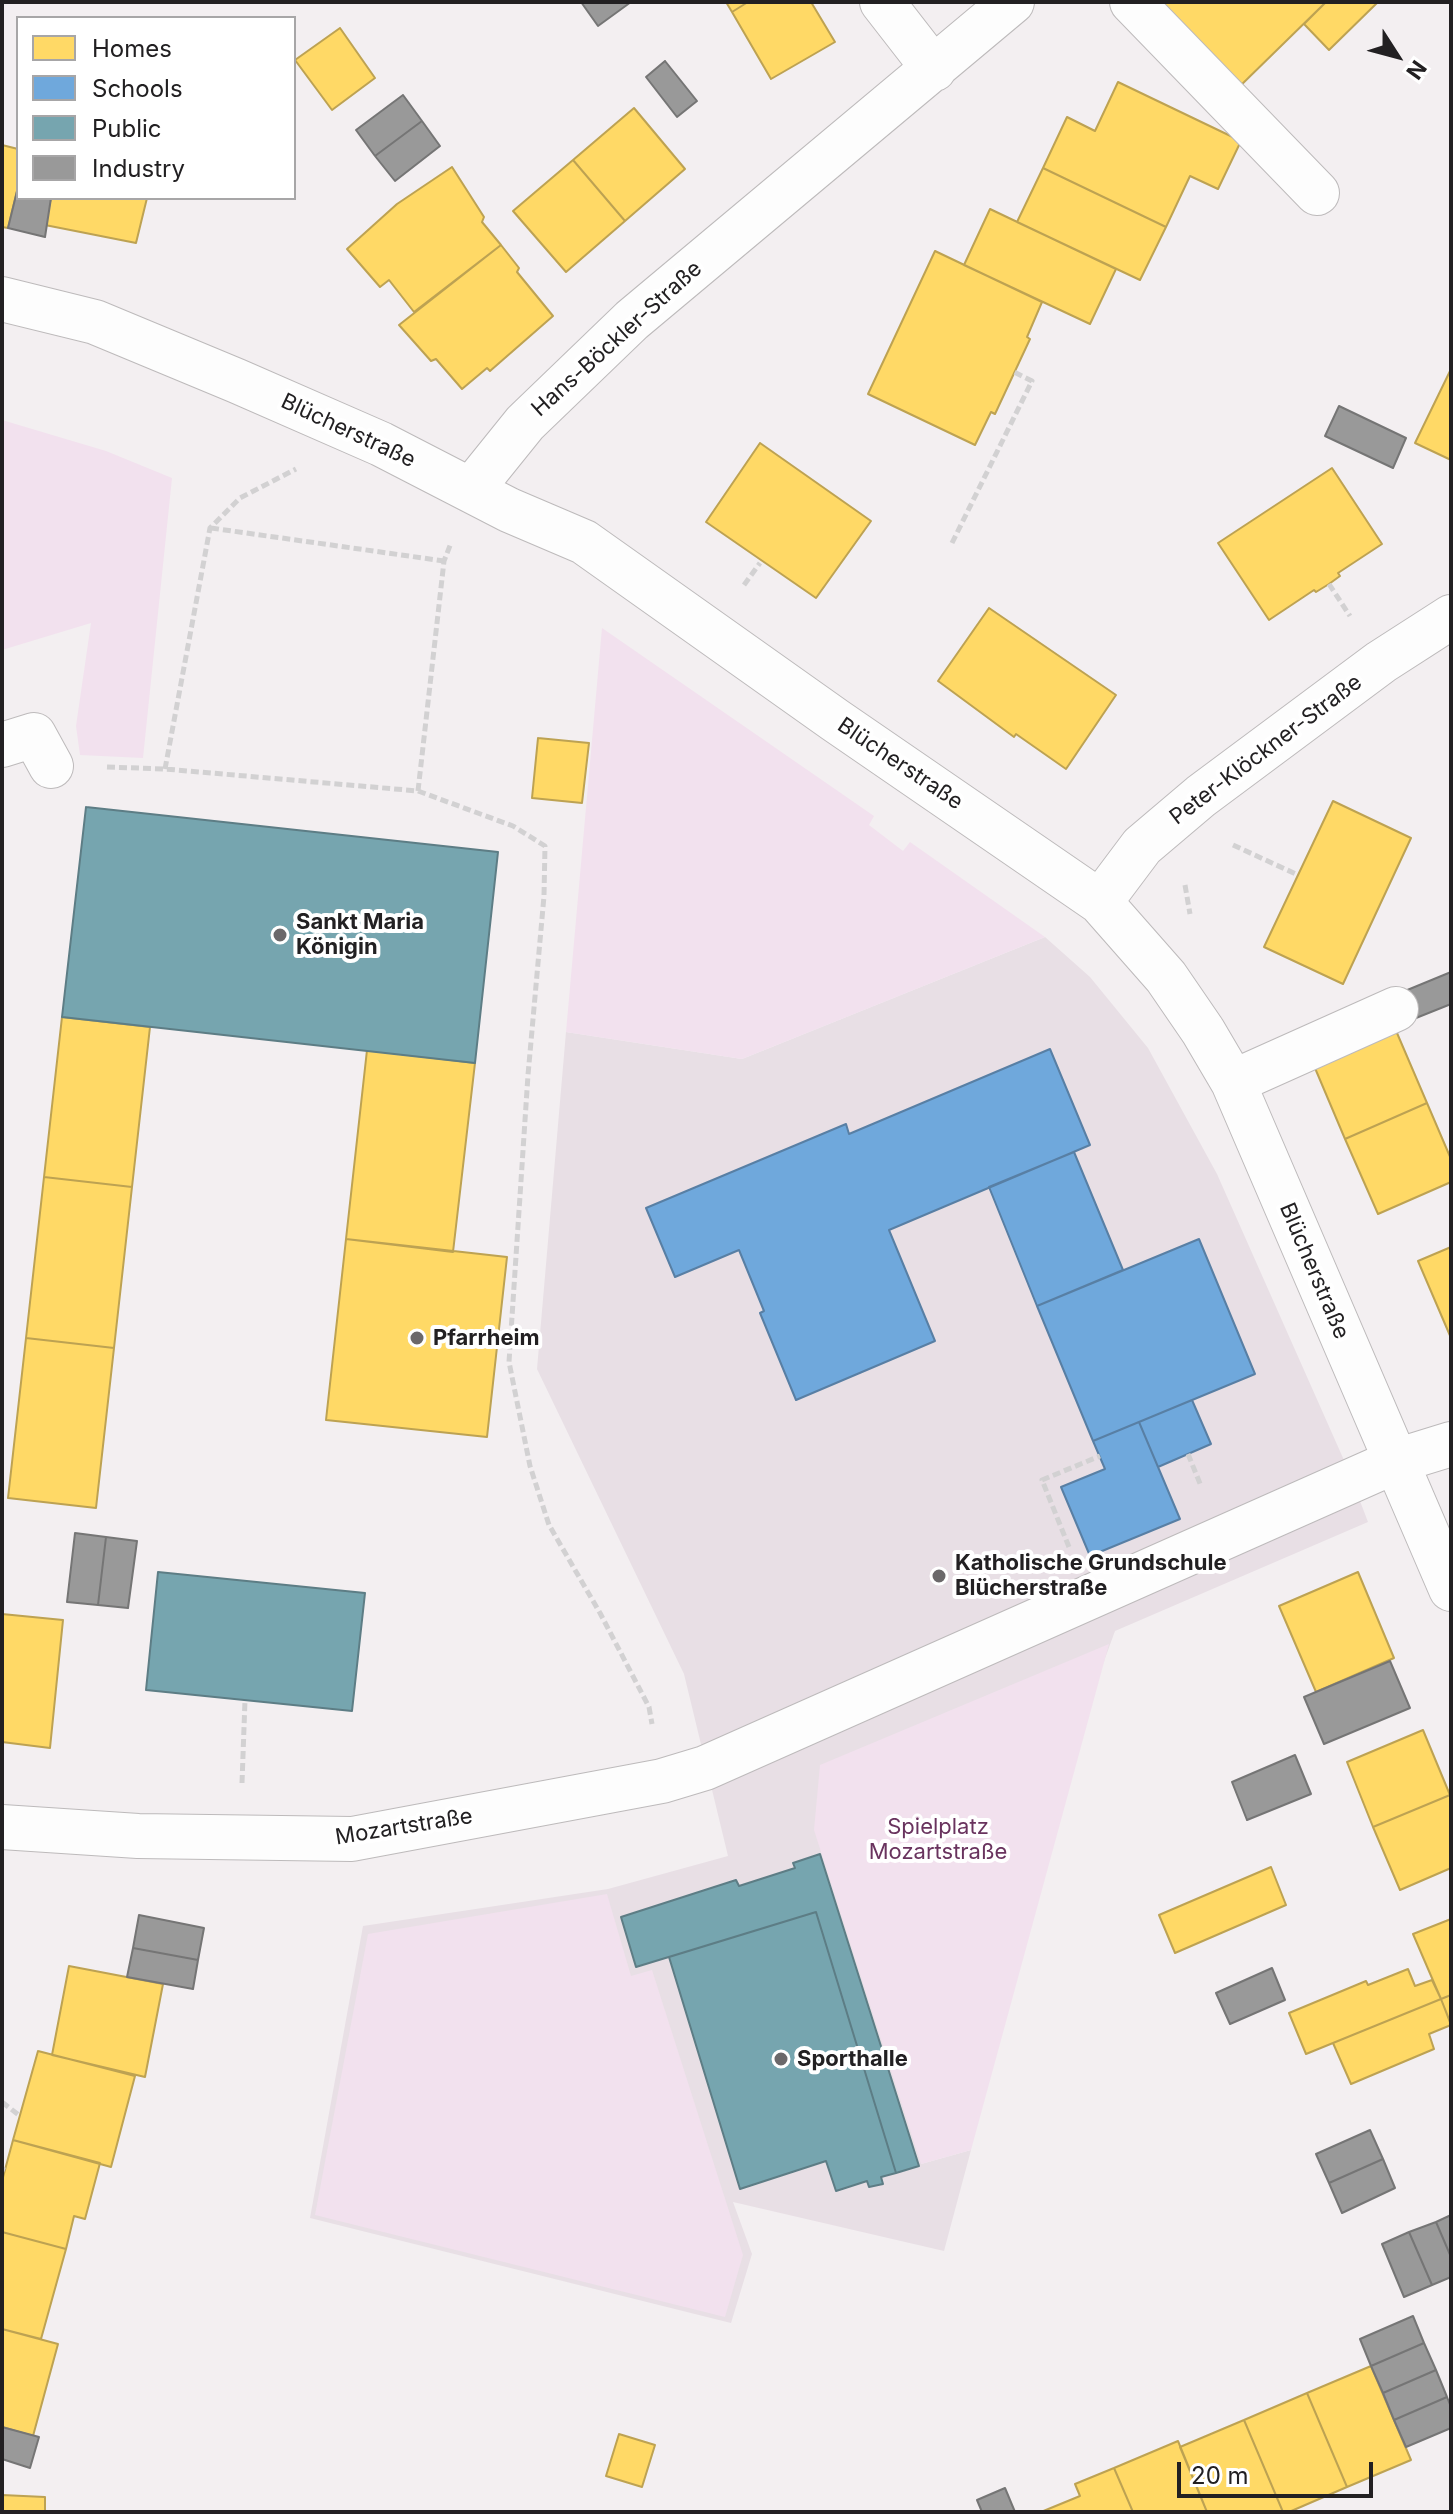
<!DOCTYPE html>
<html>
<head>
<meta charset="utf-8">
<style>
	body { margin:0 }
	#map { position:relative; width:1453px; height:2514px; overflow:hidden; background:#f3eff1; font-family:Inter,sans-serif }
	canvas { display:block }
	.frame { position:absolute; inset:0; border:4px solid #222022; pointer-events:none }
	.legend { position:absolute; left:16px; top:16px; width:280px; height:184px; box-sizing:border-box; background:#fff; border:2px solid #a7a6a7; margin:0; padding:10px 14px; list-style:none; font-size:24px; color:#222022 }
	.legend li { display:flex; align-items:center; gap:16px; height:40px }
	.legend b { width:40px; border:2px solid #a7a6a7 }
	.north { position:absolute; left:1357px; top:16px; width:80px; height:80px; -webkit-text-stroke:6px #fff; paint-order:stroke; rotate:126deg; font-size:22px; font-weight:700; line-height:32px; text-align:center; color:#222022 }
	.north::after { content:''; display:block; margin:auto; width:28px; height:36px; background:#222022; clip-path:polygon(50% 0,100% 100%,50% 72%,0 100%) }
	.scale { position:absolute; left:1177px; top:2462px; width:196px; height:36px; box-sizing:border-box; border:4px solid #222022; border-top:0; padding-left:10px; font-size:24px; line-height:28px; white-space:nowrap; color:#222022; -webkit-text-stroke:6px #fff; paint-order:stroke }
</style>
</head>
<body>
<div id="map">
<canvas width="1453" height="2514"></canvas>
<div class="frame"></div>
<ul class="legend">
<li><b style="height:22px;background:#ffd966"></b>Homes</li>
<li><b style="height:22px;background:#6fa8dc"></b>Schools</li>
<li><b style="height:22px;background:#76a5af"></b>Public</li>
<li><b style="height:22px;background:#999"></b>Industry</li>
</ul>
<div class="north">N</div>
<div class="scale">20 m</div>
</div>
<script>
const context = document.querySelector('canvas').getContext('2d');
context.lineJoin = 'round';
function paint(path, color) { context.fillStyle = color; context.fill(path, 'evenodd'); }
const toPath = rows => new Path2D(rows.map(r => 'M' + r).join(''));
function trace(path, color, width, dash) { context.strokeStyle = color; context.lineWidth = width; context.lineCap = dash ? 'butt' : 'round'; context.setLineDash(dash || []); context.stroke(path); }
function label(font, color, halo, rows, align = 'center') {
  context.font = font + ' Inter,sans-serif'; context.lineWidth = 8; context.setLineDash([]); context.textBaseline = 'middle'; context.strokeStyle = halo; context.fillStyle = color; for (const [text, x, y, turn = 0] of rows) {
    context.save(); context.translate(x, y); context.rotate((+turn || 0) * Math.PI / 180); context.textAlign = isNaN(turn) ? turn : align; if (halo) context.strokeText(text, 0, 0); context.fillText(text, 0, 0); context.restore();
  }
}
paint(toPath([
	[1045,937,1090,977,1148,1048,1217,1174,1347,1467,1368,1522,1115,1631,921,2164,971,2150,944,2251,733,2202,752,2254,731,2323,310,2218,363,1926,608,1889,728,1856,684,1674,537,1369,566,1032,742,1059]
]), '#e8dfe5');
paint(toPath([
	[2,420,106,451,172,478,143,758,80,755,76,726,91,623,2,650],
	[602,628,874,816,869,825,903,851,910,842,1045,937,742,1059,566,1032],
	[1109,1644,971,2150,921,2164,814,1830,820,1765],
	[607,1894,631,1976,652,1970,743,2255,725,2317,315,2215,368,1934]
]), '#f2e1ee');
const homes = toPath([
	[726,2,748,2,732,12,726,2],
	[748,2,811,2,835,42,771,79,732,12,748,2],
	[1157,2,1326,2,1236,90,1157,2],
	[1326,2,1378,2,1329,50,1304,24,1326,2],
	[340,28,375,78,332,110,295,60,340,28],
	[1118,82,1241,141,1218,189,1190,176,1166,227,1043,168,1067,117,1095,131,1118,82],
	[634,108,685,169,625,221,573,160,634,108],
	[2,145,18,149,18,187,8,228,2,227,2,145],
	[573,160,625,221,566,272,513,211,573,160],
	[452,167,484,217,482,222,501,245,414,312,389,280,380,287,347,249,397,204,452,167],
	[1043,168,1166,227,1140,280,1017,222,1043,168],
	[51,198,147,198,136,243,45,225,51,198],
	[990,209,1116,269,1090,324,964,265,990,209],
	[501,245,519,268,517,272,553,316,490,371,487,368,462,389,436,359,431,361,399,325,501,245],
	[935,251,1042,302,1027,337,1030,339,995,414,991,412,975,445,868,394,935,251],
	[1451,369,1451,460,1415,443,1451,369],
	[760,443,871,521,816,598,706,522,760,443],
	[1332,468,1382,544,1338,573,1340,576,1329,584,1316,592,1314,590,1269,620,1218,543,1332,468],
	[989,608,1116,695,1066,769,1016,734,1014,737,938,681,989,608],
	[538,738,589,743,582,803,532,798,538,738],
	[1333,801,1411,838,1343,984,1264,947,1333,801],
	[62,1017,150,1027,132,1187,44,1177,62,1017],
	[1394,1026,1427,1103,1345,1139,1312,1061,1394,1026],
	[367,1050,475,1063,453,1252,346,1239,367,1050],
	[1427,1103,1451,1159,1451,1182,1378,1214,1345,1139,1427,1103],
	[44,1177,132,1187,114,1348,26,1338,44,1177],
	[346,1239,507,1257,487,1437,326,1420,346,1239],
	[1451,1247,1451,1338,1418,1261,1451,1247],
	[26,1338,114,1348,96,1508,8,1498,26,1338],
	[1358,1572,1394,1658,1316,1692,1279,1606,1358,1572],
	[2,1614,63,1620,50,1748,2,1742,2,1614],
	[1423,1730,1450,1795,1373,1827,1347,1762,1423,1730],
	[1450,1795,1451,1868,1400,1890,1373,1827,1450,1795],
	[1271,1867,1286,1905,1175,1953,1159,1915,1271,1867],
	[1451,1919,1451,1995,1441,1999,1413,1934,1451,1919],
	[69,1966,163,1984,145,2077,52,2055,69,1966],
	[1408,1969,1415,1986,1432,1980,1441,1999,1306,2054,1289,2013,1366,1981,1368,1985,1408,1969],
	[1451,1995,1451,2024,1441,1999,1451,1995],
	[1441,1999,1451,2025,1429,2034,1434,2049,1351,2084,1333,2043,1441,1999],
	[38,2051,135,2076,111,2167,13,2140,38,2051],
	[13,2140,100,2163,85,2219,74,2216,66,2249,2,2232,2,2181,13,2140],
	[2,2232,66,2249,41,2339,2,2329,2,2232],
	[2,2329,58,2344,33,2436,2,2427,2,2329],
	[1371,2366,1411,2460,1347,2487,1307,2393,1371,2366],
	[1307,2393,1347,2487,1289,2512,1283,2512,1244,2420,1307,2393],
	[1244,2420,1283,2512,1207,2512,1180,2447,1244,2420],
	[619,2434,655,2445,642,2487,606,2476,619,2434],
	[1178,2441,1207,2512,1133,2512,1114,2468,1178,2441],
	[1114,2468,1133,2512,1041,2512,1080,2496,1075,2484,1114,2468],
	[2,2495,45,2497,45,2512,2,2512,2,2495]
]);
paint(homes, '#ffd966');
trace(homes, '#bda252', 2);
const schools = toPath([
	[1050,1049,1090,1145,889,1230,935,1341,796,1400,760,1313,764,1311,739,1250,675,1277,646,1208,846,1124,849,1134,1050,1049],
	[1074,1152,1123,1270,1037,1306,989,1187,1074,1152],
	[1199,1239,1255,1374,1093,1441,1037,1306,1199,1239],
	[1192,1400,1211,1444,1158,1467,1139,1422,1192,1400],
	[1139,1422,1180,1519,1090,1556,1061,1487,1105,1469,1093,1441,1139,1422]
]);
paint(schools, '#6fa8dc');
trace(schools, '#587fa4', 2);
const public = toPath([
	[86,807,498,852,475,1063,62,1017,86,807],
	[158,1572,365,1593,352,1711,146,1690,158,1572],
	[820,1854,919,2166,896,2173,816,1912,636,1967,621,1917,736,1880,739,1886,795,1868,793,1863,820,1854],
	[816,1912,896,2173,881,2177,883,2184,869,2187,867,2181,836,2191,826,2161,740,2189,669,1957,816,1912]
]);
paint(public, '#76a5af');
trace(public, '#5d7d85', 2);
const industry = toPath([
	[581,2,631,2,598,26,581,2],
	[665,61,697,101,677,117,646,77,665,61],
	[403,95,422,121,375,156,356,130,403,95],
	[422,121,440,146,395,181,375,156,422,121],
	[18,187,18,198,51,198,45,237,8,228,18,187],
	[1339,406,1406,438,1393,468,1325,436,1339,406],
	[1451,972,1451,1004,1411,1020,1400,993,1451,972],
	[75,1533,106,1537,98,1605,67,1602,75,1533],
	[106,1537,137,1541,128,1608,98,1605,106,1537],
	[1390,1661,1410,1708,1324,1744,1304,1697,1390,1661],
	[1295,1755,1311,1794,1247,1820,1232,1782,1295,1755],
	[139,1915,204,1928,198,1960,133,1948,139,1915],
	[133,1948,198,1960,193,1989,127,1977,133,1948],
	[1272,1968,1285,2000,1230,2024,1216,1993,1272,1968],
	[1370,2130,1383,2159,1329,2183,1316,2154,1370,2130],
	[1383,2159,1395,2188,1342,2213,1329,2183,1383,2159],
	[1451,2215,1451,2257,1436,2222,1451,2215],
	[1436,2222,1451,2257,1451,2277,1432,2285,1409,2232,1436,2222],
	[1409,2232,1432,2285,1404,2297,1382,2244,1409,2232],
	[1413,2316,1424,2343,1371,2366,1360,2339,1413,2316],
	[1424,2343,1436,2370,1383,2393,1371,2366,1424,2343],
	[1436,2370,1447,2397,1394,2420,1383,2393,1436,2370],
	[1447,2397,1451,2407,1451,2428,1406,2447,1394,2420,1447,2397],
	[2,2427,39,2437,30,2468,2,2459,2,2427],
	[1005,2488,1015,2512,982,2512,977,2500,1005,2488]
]);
paint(industry, '#999');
trace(industry, '#757575', 2);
const minor = toPath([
	[882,2,934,69],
	[1132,2,1317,193],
	[2,299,95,322,237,381,381,444,509,510,584,542,835,720,1100,902,1166,977,1203,1031,1233,1082,1451,1589],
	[471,490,525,423,632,320,1012,2],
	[2,745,34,735,51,766],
	[1100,902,1142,846,1201,796,1381,662,1451,617],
	[1233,1082,1396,1009],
	[2,1827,138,1836,352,1839,662,1781,705,1768,1396,1461,1451,1444]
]);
trace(minor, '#bdbabb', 46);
trace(toPath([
	[211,528,444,561],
	[952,543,1032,381,1014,372],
	[1329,584,1350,616],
	[744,585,760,563],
	[107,767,165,769,418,791,513,826,545,846,544,896,528,1075,509,1362,530,1466,549,1525,600,1613,649,1707,652,1724],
	[165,769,210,528,240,498,296,469],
	[418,791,444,561,451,543],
	[1233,845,1298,875],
	[1185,885,1190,914],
	[1188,1454,1201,1486],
	[1069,1547,1042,1480,1100,1456],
	[242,1783,245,1700],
	[2,2102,20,2116],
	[2,2169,5,2170]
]), '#d2d1d2', 5, [8, 4]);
trace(minor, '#fdfdfd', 44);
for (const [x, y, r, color] of [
	[280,935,8,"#6b686a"],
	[417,1338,8,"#6b686a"],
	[939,1576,8,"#6b686a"],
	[781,2059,8,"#6b686a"]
]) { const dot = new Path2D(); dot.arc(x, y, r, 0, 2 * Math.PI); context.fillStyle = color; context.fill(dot); trace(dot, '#fff', 3); }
label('22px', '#222022', '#fff', [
	["Hans-Böckler-Straße",617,339,-42],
	["Blücherstraße",348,431,25],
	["Peter-Klöckner-Straße",1266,750,-37],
	["Blücherstraße",900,764,34],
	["Blücherstraße",1314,1271,67],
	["Mozartstraße",404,1827,-9]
]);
label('bold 22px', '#222022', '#fff', [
	["Sankt Maria",296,922],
	["Königin",296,947],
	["Pfarrheim",433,1338],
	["Katholische Grundschule",955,1563],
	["Blücherstraße",955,1588],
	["Sporthalle",797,2059]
], 'left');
label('22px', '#69335e', '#fff', [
	["Spielplatz",938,1827],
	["Mozartstraße",938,1852]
]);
</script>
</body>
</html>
